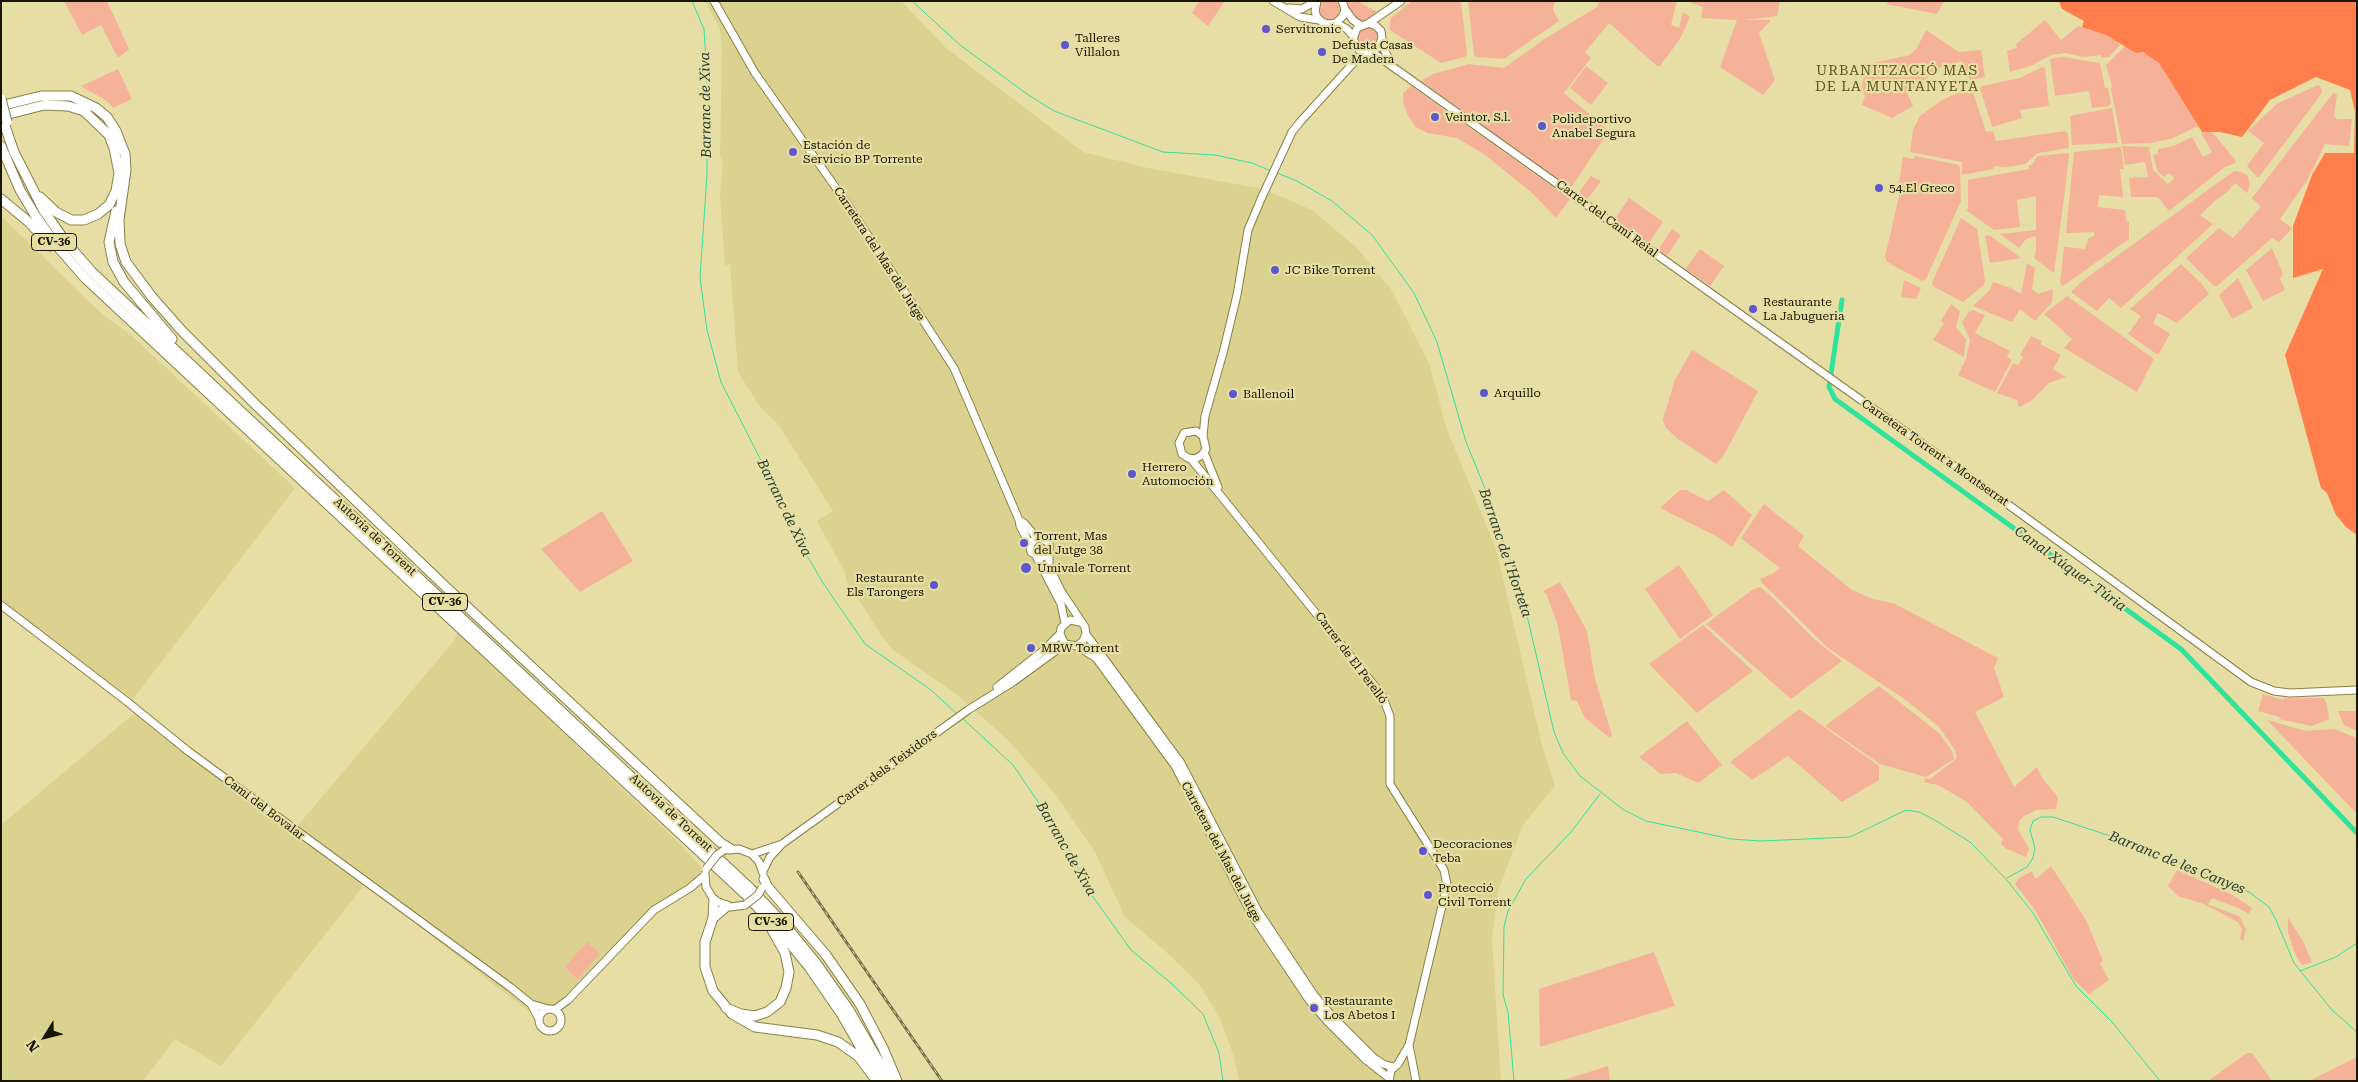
<!DOCTYPE html>
<html>
<head>
<meta charset="utf-8">
<style>
	body { margin:0 }
	#map { position:relative; width:2358px; height:1082px; overflow:hidden; background:#e6dea4; font-family:"Roboto Serif",serif }
	canvas { display:block }
	.frame { position:absolute; inset:0; border:2px solid #181501; pointer-events:none }
	.north { position:absolute; left:20px; top:1012px; width:50px; height:50px; -webkit-text-stroke:4px #e6dea4; paint-order:stroke; rotate:234deg; font-size:14px; font-weight:700; line-height:20px; text-align:center; color:#181501 }
	.north::after { content:''; display:block; margin:auto; width:18px; height:22px; background:#181501; clip-path:polygon(50% 0,100% 100%,50% 72%,0 100%) }
</style>
</head>
<body>
<div id="map">
<canvas width="2358" height="1082"></canvas>
<div class="frame"></div>
<div class="north">N</div>
</div>
<script>
const context = document.querySelector('canvas').getContext('2d');
context.lineJoin = 'round';
function paint(path, color) { context.fillStyle = color; context.fill(path, 'evenodd'); }
const toPath = rows => new Path2D(rows.map(r => 'M' + r).join(''));
function trace(path, color, width, dash) { context.strokeStyle = color; context.lineWidth = width; context.lineCap = dash ? 'butt' : 'round'; context.setLineDash(dash || []); context.stroke(path); }
function label(font, color, halo, rows, align = 'center') {
  context.font = font + ' "Roboto Serif",serif'; context.lineWidth = 4.5; context.setLineDash([]); context.textBaseline = 'middle'; context.strokeStyle = halo; context.fillStyle = color; for (const [text, x, y, turn = 0] of rows) {
    context.save(); context.translate(x, y); context.rotate((+turn || 0) * Math.PI / 180); context.textAlign = isNaN(turn) ? turn : align; if (halo) context.strokeText(text, 0, 0); context.fillText(text, 0, 0); context.restore();
  }
}
paint(toPath([
	[705,1,901,1,946,48,1083,152,1148,168,1263,189,1312,210,1356,247,1391,289,1430,366,1446,427,1496,549,1542,745,1555,786,1523,825,1498,891,1492,938,1501,1081,1239,1081,1234,1057,1220,1018,1199,984,1163,949,1125,917,1095,852,1055,794,1008,740,956,694,893,650,884,639,847,582,845,572,817,521,833,511,778,424,760,407,738,372,730,264,725,266,720,195,723,163,720,156,722,49,720,29],
	[1,216,102,314,132,336,295,488,133,699,1,602],
	[458,632,680,844,702,868,693,884,646,914,559,1002,537,1018,365,884,221,1066,175,1039,143,1081,1,1081,1,825,136,712,294,830,453,642]
]), '#dbd28f');
paint(toPath([
	'1319 10a11 11 0 1 1 22 0a11 11 0 1 1-22 0Z',
	[64,1,107,1,129,49,118,58,101,25,82,35],
	[1199,1,1225,1,1208,26,1192,13],
	[1346,1,1357,1,1379,13,1367,21,1360,21,1350,13],
	[1412,1,1461,1,1467,54,1465,57,1441,63,1390,30,1390,19],
	[1468,1,1555,1,1553,10,1559,21,1504,59,1477,57,1474,55],
	[1599,1,1677,1,1671,25,1679,28,1683,12,1690,17,1680,39,1660,66,1657,66,1609,23,1585,52,1591,58,1564,93,1609,131,1570,189,1421,81,1433,74,1469,64,1504,68,1546,38,1597,7],
	[1686,1,1780,1,1777,16,1744,20,1771,20,1759,33,1775,80,1763,95,1720,67,1737,20,1701,18,1703,7],
	[1889,1,1944,1,1937,14,1886,4],
	[2045,20,2061,40,2078,26,2095,30,2119,42,2120,45,2109,57,2101,58,2101,55,2083,57,2066,53,2051,55,2033,65,2010,72,2007,51,2017,48,2016,44],
	'1357 38a11 11 0 1 1 22 0a11 11 0 1 1-22 0Z',
	[1926,30,1959,52,1981,50,1985,77,1970,80,1961,61,1951,65,1944,65,1907,93,1913,106,1892,118,1862,105,1865,96,1862,86,1865,72,1864,65,1910,55,1917,48],
	[2126,45,2136,53,2142,52,2148,54,2159,63,2198,126,2171,139,2150,143,2122,144,2111,89,2112,86,2106,65],
	[2063,57,2100,63,2105,88,2108,88,2111,103,2109,106,2092,108,2089,91,2055,96,2050,59],
	[1586,66,1608,83,1591,105,1570,88],
	[2042,67,2045,68,2049,106,2020,110,2022,118,1992,127,1980,88,1982,86,2020,78],
	[118,69,132,99,113,108,107,101,81,86],
	[2318,85,2321,87,2322,93,2259,177,2257,177,2247,166,2264,143,2248,131,2278,103],
	[1411,86,1570,199,1556,218,1532,193,1484,154,1457,138,1428,133,1416,127,1408,116,1403,102,1403,93],
	[1969,88,1972,89,1986,132,1993,131,1996,141,2065,131,2068,134,2069,148,2038,153,2025,164,2007,167,1994,166,1993,169,1962,175,1962,162,1910,152,1913,130,1920,116,1942,100],
	[2334,92,2337,95,2334,116,2337,119,2352,119,2349,146,2325,144,2308,179,2280,219,2292,228,2290,231,2279,242,2272,238,2217,286,2214,286,2186,258,2219,228,2233,238,2261,207,2252,198],
	[2112,108,2118,143,2072,145,2070,116],
	[2206,131,2214,134,2236,161,2235,163,2225,167,2169,211,2158,197,2131,197,2129,178,2148,177,2147,171,2145,162,2125,165,2122,146,2149,147,2153,170,2168,184,2175,178,2169,173,2164,177,2158,172,2153,155,2158,154,2158,149,2174,146,2192,137,2203,157,2212,152,2201,133],
	[2121,147,2124,169,2120,169,2123,197,2099,195,2098,207,2125,210,2127,222,2129,222,2129,239,2063,286,2060,283,2064,247,2085,249,2088,239,2095,235,2094,232,2066,233,2074,152],
	[2067,153,2069,154,2066,183,2054,273,2034,258,2036,251,2036,236,2026,239,2019,248,2000,234,2036,230,2036,196,2017,200,2020,227,1994,230,1966,210,1968,209,1968,180,2029,169,2029,165,2032,165,2037,156],
	[1915,156,1959,165,1960,168,1961,201,1926,279,1922,281,1887,262,1885,257,1900,192,1898,190,1903,157,1914,159],
	[2234,171,2242,172,2248,176,2250,184,2248,192,2247,193,2235,183,2227,192,2216,200,2200,215,2213,224,2121,308,2109,298,2097,311,2071,292,2081,282],
	[1591,176,1601,181,1587,200,1579,192],
	[1629,198,1663,222,1649,243,1615,219],
	[1961,218,1977,229,1985,281,1984,285,1963,302,1934,287,1932,283],
	[1672,229,1681,235,1667,256,1658,250],
	[1989,235,2021,258,1990,263,1985,236],
	[2272,248,2283,274,2280,279,2285,290,2263,301,2246,270],
	[1700,249,1724,266,1710,286,1685,269],
	[2027,263,2035,268,2032,289,2038,294,2053,289,2052,302,2035,321,2020,309,2012,322,1973,306,1990,290,1993,282,2011,288,2021,294],
	[2181,264,2200,282,2209,294,2177,323,2158,313,2153,323,2170,334,2158,355,2128,334,2141,316,2130,309],
	[2238,278,2253,308,2232,319,2219,295],
	[1904,280,1921,288,1916,299,1901,297],
	[2067,296,2154,359,2137,392,2064,348,2072,339,2044,314],
	[1951,304,1960,311,1956,327,1966,339,1964,357,1933,340,1944,323,1941,321],
	[1973,310,1985,315,1975,333,2010,351,2007,357,2012,360,1995,392,1958,375,1966,359,1970,340,1962,322,1969,312],
	[2031,336,2042,341,2040,344,2061,355,2053,369,2066,377,2049,383,2030,402,2019,407,2017,400,1997,393,2013,363,2018,365,2023,357,2020,355],
	[1692,350,1758,391,1724,455,1716,464,1678,439,1665,427,1663,419,1675,380],
	[1680,490,1686,490,1708,501,1724,490,1752,515,1732,547,1718,537,1660,508],
	[1764,504,1804,536,1798,546,1852,590,1873,599,1895,604,1998,658,1994,668,2004,697,1975,712,2014,787,2037,767,2042,778,2058,797,2056,809,2037,810,2024,816,2019,821,2018,829,2029,849,2026,857,2005,848,2001,844,2003,839,1967,802,1938,785,1924,782,1925,778,1930,779,1957,758,1955,750,1939,727,1907,701,1828,648,1763,584,1760,579,1772,574,1780,568,1741,538],
	[602,511,633,561,580,592,541,549],
	[1679,565,1713,615,1680,639,1645,589],
	[1560,582,1587,631,1595,679,1612,735,1610,738,1585,718,1577,701,1571,700,1558,626,1547,595,1543,591],
	[1760,587,1770,595,1814,639,1842,661,1791,699,1706,624,1752,590],
	[1703,625,1753,671,1697,713,1649,664],
	[1879,686,1939,733,1952,751,1954,759,1926,777,1880,764,1825,726],
	[2263,694,2283,700,2284,698,2324,698,2327,704,2329,719,2312,726,2279,719,2280,717,2258,711],
	[1799,709,1879,766,1879,780,1842,802,1788,756,1752,780,1730,762],
	[2338,711,2357,711,2357,731,2344,725],
	[2267,720,2306,731,2334,729,2357,738,2357,814],
	[1687,721,1722,765,1698,783,1676,773,1661,774,1639,757],
	[2051,866,2086,920,2103,961,2100,963,2109,980,2089,994,2074,980,2035,910,2015,884,2019,878,2032,871,2035,878,2037,878],
	[2177,870,2233,895,2252,908,2249,914,2238,908,2212,898,2208,904,2240,917,2246,930,2243,941,2240,939,2242,929,2238,922,2204,904,2178,896,2168,886],
	[2288,918,2303,941,2312,962,2302,965,2296,956,2288,933],
	[587,942,600,954,577,979,565,967],
	[1654,952,1675,1006,1540,1047,1539,989],
	[2247,1053,2252,1053,2272,1081,2208,1081],
	[2357,1057,2357,1081,2309,1081],
	[1608,1066,1610,1081,1559,1081,1570,1078]
]), '#f6b299');
paint(toPath([
	[2059,1,2357,1,2357,535,2346,527,2336,515,2327,493,2321,488,2285,355,2323,269,2293,278,2293,226,2312,175,2325,153,2354,153,2355,112,2350,90,2316,77,2270,100,2242,137,2220,132,2202,132,2159,63,2143,52,2136,53,2106,35,2082,27,2084,21,2062,9]
]), '#ff7e4c');
trace(toPath([
	[692,1,704,29,707,75,707,175,700,278,707,330,721,382,774,486,791,528,823,583,865,644,931,690,958,715],
	[912,1,960,45,1027,94,1054,111,1163,152,1215,155,1252,163,1271,171],
	[1277,173,1297,181,1332,201,1372,235,1414,293,1437,342,1466,442,1486,491,1523,598,1554,732,1563,753,1580,776,1624,810,1646,821,1731,839,1761,841,1850,837,1906,810,1919,812,1933,819,1970,842,2006,879,2033,913,2076,986,2112,1022,2160,1081],
	[961,717,1013,765,1062,837,1091,894,1131,950,1172,984,1203,1014,1219,1053,1223,1081],
	[2007,878,2027,867,2033,858,2035,848,2030,830,2033,821,2041,817,2053,817,2134,844,2249,892,2269,907,2276,920,2294,963,2332,1010,2357,1032],
	[2300,971,2336,957,2357,943],
	[1514,1081,1508,1012,1503,995,1504,927,1508,911,1526,879,1571,832,1600,794]
]), '#31e29d', 1);
trace(toPath([
	[1842,300,1829,387,1835,399,2181,649,2357,833]
]), '#31e29d', 5);
const secondary = toPath([
	[714,1,755,73,848,205,954,368,1019,520,1020,526,1030,545,1031,552,1040,558,1048,554],
	[1273,1,1300,17,1319,20],
	[1317,1,1315,11,1317,17,1322,22,1329,24,1336,23,1343,16,1345,9,1342,1],
	[1289,8,1302,9,1316,1],
	[1345,9,1353,20,1360,25],
	[1336,23,1347,29,1353,36],
	[1369,23,1401,1],
	[1381,43,1391,64],
	[1372,52,2017,511,2251,682,2274,691,2290,693,2357,690],
	[1203,436,1196,431,1184,433,1179,443,1182,454,1188,458,1195,459,1202,455,1206,449,1203,436,1205,416,1223,353,1237,295,1248,230,1261,199,1292,132,1300,122,1356,60,1379,47,1382,38,1381,31,1376,26,1369,23,1357,28,1353,39,1359,50,1368,53],
	[1204,452,1218,487],
	[1191,459,1382,695,1390,716,1390,784,1444,870,1447,885,1409,1045,1398,1064,1391,1070,1389,1081],
	[1019,520,1024,523,1037,538],
	[1030,545,1034,540,1040,538,1049,543,1049,566,1061,591,1085,627,1086,634,1083,641,1077,646,1065,644,1060,634,1061,628,1070,620,1080,622],
	[1037,558,1061,604,1065,623],
	[1,605,125,700,188,751,510,987,531,1004,539,1019],
	[1086,634,1181,763,1258,911,1314,995,1331,1015,1374,1058,1383,1064,1393,1067],
	[1077,646,1096,658,1175,766,1252,915,1309,1000,1327,1021,1366,1060,1389,1078],
	[997,687,1044,650,1060,634],
	[726,850,739,849,752,854,759,862,763,873],
	[752,854,779,845],
	[763,871,770,857,782,844,968,710,1013,682,1065,644],
	[705,874,706,887,714,900,731,907,745,905],
	[531,1004,548,1009],
	'539 1020a11 11 0 1 1 22 0a11 11 0 1 1-22 0Z',
	[554,1010,568,1000,654,910,690,888,704,876],
	[1409,1045,1416,1081]
]);
const highway = toPath([
	[1,106,41,96,71,96,96,108,107,117,116,131,125,154,126,170,119,220,120,244,126,262,152,297,182,331,254,403,448,589,721,843,731,849],
	[1,116,44,105,68,106,84,111,109,135,114,148,119,173,116,191,109,205,98,214,84,220,71,220,56,212,40,197],
	[4,123,14,152,44,211,65,241,92,272,751,889,785,925,816,963,849,1010,890,1081],
	[1,146,20,190,35,215,57,246,85,278,746,895,778,929,809,967,842,1015,880,1081],
	[1,199,30,223,50,246],
	[116,211,109,242,113,262,124,282,172,339],
	[764,879,767,886,826,955,860,1004,883,1048,897,1081],
	[714,900,713,918,705,942,705,967,713,991,732,1014,755,1027,817,1035,838,1042,858,1056,873,1076],
	[713,918,727,906],
	[726,1008,741,1014,755,1016,767,1012,780,1002,786,988,789,972,785,953,771,928]
]);
trace(secondary, '#888049', 9);
trace(highway, '#888049', 11);
trace(secondary, '#fff', 7);
trace(highway, '#fff', 9);
const rail = toPath([
	[798,872,942,1081]
]);
trace(rail, '#76714c', 3);
trace(rail, '#e6dea4', 1, [4]);
const secondaryBridge = toPath([
	[706,869,717,855,724,850],
	[745,905,758,895,762,888]
]);
const highwayBridge = toPath([
	[1,99,7,122]
]);
trace(secondaryBridge, '#888049', 9, []);
trace(highwayBridge, '#888049', 11, []);
trace(secondaryBridge, '#fff', 7);
trace(highwayBridge, '#fff', 9);
for (const [x, y, r, color] of [
	[1266,29,5,"#5d56ce"],
	[1065,45,5,"#5d56ce"],
	[1322,52,5,"#5d56ce"],
	[1435,117,5,"#5d56ce"],
	[1542,126,5,"#5d56ce"],
	[793,152,5,"#5d56ce"],
	[1879,188,5,"#5d56ce"],
	[1275,270,5,"#5d56ce"],
	[1753,309,5,"#5d56ce"],
	[1484,393,5,"#5d56ce"],
	[1233,394,5,"#5d56ce"],
	[1132,474,5,"#5d56ce"],
	[1024,543,5,"#5d56ce"],
	[1026,568,6,"#5d56ce"],
	[934,585,5,"#5d56ce"],
	[1031,648,5,"#5d56ce"],
	[1423,851,5,"#5d56ce"],
	[1428,895,5,"#5d56ce"],
	[1314,1008,5,"#5d56ce"]
]) { const dot = new Path2D(); dot.arc(x, y, r, 0, 2 * Math.PI); context.fillStyle = color; context.fill(dot); trace(dot, '#e6dea4', 2); }
for (const [x, y, w] of [
	[54,242,45],
	[445,602,45],
	[771,922,45]
]) { const box = new Path2D(); box.roundRect(x - w / 2, y - 8.5, w, 17, 4); context.fillStyle = '#e6dea4'; context.fill(box); trace(box, '#181501', 1); }
label('bold 11px', '#181501', null, [
	["CV-36",54,242],
	["CV-36",445,602],
	["CV-36",771,922]
]);
label('12px', '#181501', '#e6dea4', [
	["Servitronic",1276,29],
	["Talleres",1075,38],
	["Villalon",1075,52],
	["Defusta Casas",1332,45],
	["De Madera",1332,59],
	["Veintor, S.l.",1445,117],
	["Polideportivo",1552,119],
	["Anabel Segura",1552,133],
	["Estación de",803,145],
	["Servicio BP Torrente",803,159],
	["54.El Greco",1889,188],
	["JC Bike Torrent",1285,270],
	["Restaurante",1763,302],
	["La Jabugueria",1763,316],
	["Arquillo",1494,393],
	["Ballenoil",1243,394],
	["Herrero",1142,467],
	["Automoción",1142,481],
	["Torrent, Mas",1034,536],
	["del Jutge 38",1034,550],
	["Umivale Torrent",1037,568],
	["Restaurante",924,578,"right"],
	["Els Tarongers",924,592,"right"],
	["MRW Torrent",1041,648],
	["Decoraciones",1433,844],
	["Teba",1433,858],
	["Protecció",1438,888],
	["Civil Torrent",1438,902],
	["Restaurante",1324,1001],
	["Los Abetos I",1324,1015]
], 'left');
label('12px', '#181501', '#e6dea4', [
	["Carrer del Camí Reial",1607,219,36],
	["Carretera del Mas del Jutge",879,254,57],
	["Carretera Torrent a Montserrat",1935,453,35],
	["Autovia de Torrent",375,537,43],
	["Carrer de El Perelló",1351,658,53],
	["Carrer dels Teixidors",887,768,-36],
	["Camí del Bovalar",264,808,37],
	["Autovia de Torrent",671,813,43],
	["Carretera del Mas del Jutge",1221,852,62]
]);
context.letterSpacing = '1px';
label('14px', '#60571f', '#e6dea4', [
	["URBANITZACIÓ MAS",1897,71],
	["DE LA MUNTANYETA",1897,87]
]);
context.letterSpacing = '0px';
label('italic 14px', '#223c2f', '#e6dea4', [
	["Barranc de Xiva",706,105,-91],
	["Barranc de Xiva",784,508,64],
	["Barranc de l'Horteta",1505,553,71],
	["Canal Xúquer-Túria",2070,569,36],
	["Barranc de Xiva",1066,849,60],
	["Barranc de les Canyes",2177,863,22]
]);
</script>
</body>
</html>
